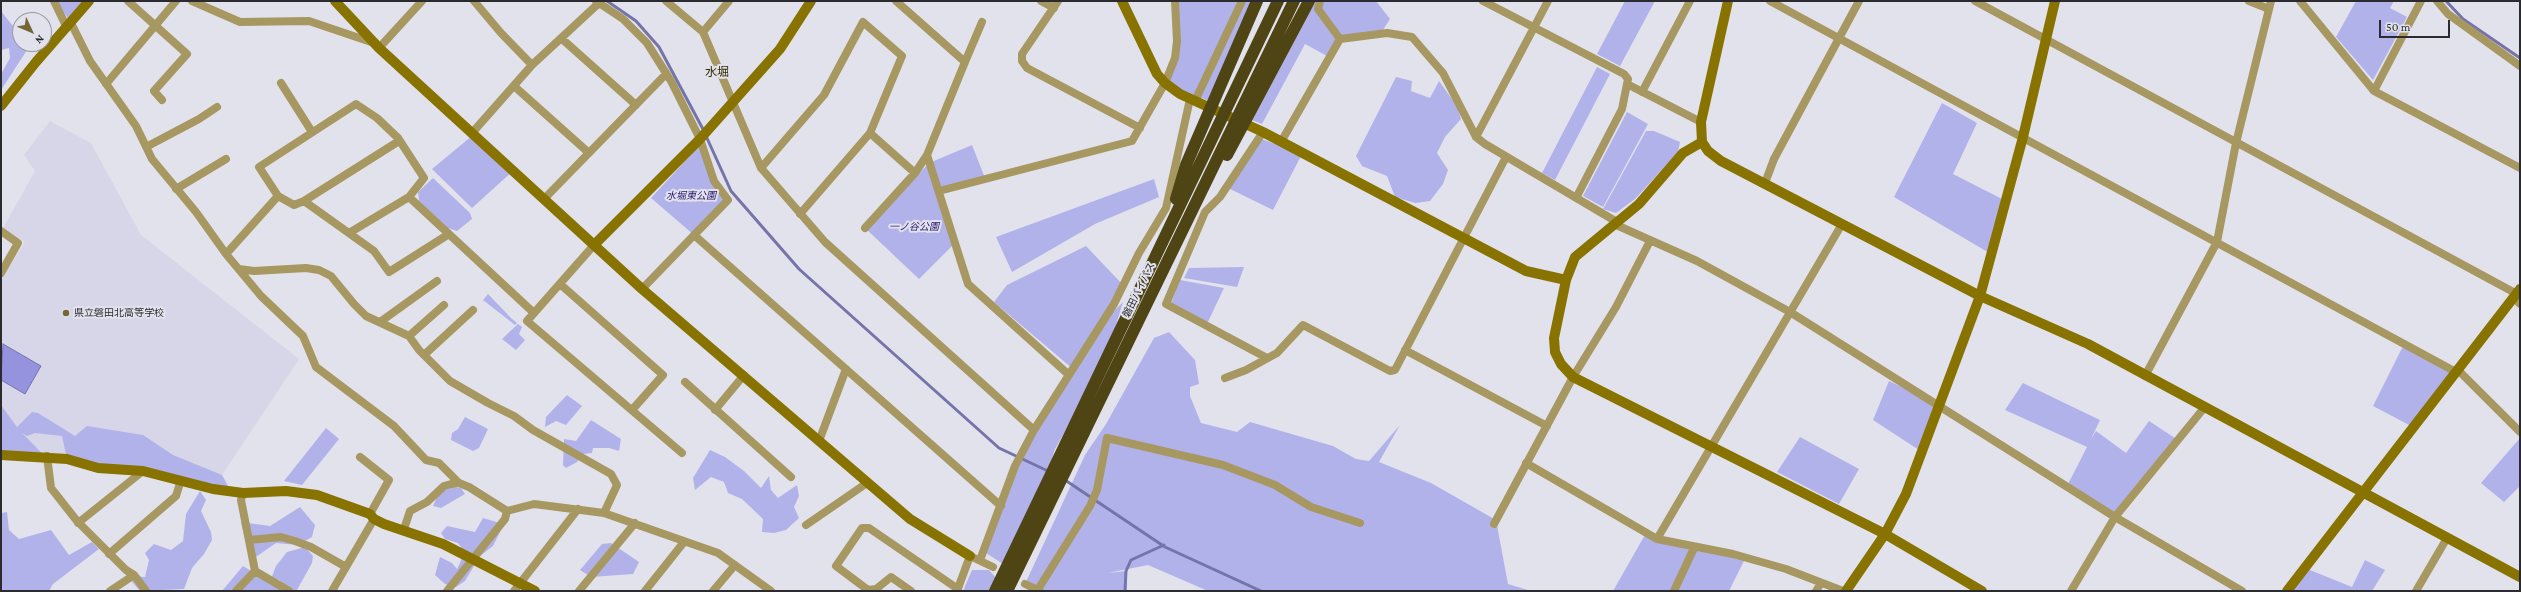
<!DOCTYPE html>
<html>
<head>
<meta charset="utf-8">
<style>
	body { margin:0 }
	#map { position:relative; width:2521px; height:592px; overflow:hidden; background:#e2e2ed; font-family:"Crimson Pro",serif }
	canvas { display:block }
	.frame { position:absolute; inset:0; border:2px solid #2b2b2f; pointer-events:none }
	.north { position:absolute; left:12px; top:12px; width:40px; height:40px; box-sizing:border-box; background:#e2e2ed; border:1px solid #9999a1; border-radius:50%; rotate:134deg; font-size:11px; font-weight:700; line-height:16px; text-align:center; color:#2b2b2f }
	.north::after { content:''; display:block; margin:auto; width:14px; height:18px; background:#746734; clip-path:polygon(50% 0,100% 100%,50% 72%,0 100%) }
	.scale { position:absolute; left:2379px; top:20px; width:71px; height:18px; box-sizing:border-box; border:2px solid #2b2b2f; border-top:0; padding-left:5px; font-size:12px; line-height:14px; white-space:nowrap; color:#2b2b2f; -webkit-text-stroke:3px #e2e2ed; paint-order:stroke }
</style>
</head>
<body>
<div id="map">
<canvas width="2521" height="592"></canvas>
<div class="frame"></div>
<div class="north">N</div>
<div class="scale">50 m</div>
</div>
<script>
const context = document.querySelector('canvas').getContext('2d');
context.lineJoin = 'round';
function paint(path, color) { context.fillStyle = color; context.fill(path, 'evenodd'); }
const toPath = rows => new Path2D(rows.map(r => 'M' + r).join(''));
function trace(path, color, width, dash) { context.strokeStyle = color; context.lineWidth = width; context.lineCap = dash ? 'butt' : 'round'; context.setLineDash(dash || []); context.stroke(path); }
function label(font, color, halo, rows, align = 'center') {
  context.font = font + ' "Crimson Pro","Noto Sans JP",serif'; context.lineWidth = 4; context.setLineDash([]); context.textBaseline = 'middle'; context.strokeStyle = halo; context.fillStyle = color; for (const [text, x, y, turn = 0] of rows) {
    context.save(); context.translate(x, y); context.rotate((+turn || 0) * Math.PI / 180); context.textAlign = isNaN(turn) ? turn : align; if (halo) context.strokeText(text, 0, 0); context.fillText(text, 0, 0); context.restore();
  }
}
paint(toPath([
	[50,121,91,143,141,235,299,359,222,475,228,490,47,456,18,431,1,405,1,280,25,242,3,228,35,171,24,155]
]), '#d6d6e8');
paint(toPath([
	[56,1,89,1,71,23],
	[1176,1,1257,1,1211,102,1197,96,1190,99,1165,83,1175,56],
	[1310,1,1376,1,1390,19,1381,33,1346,36,1329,57,1305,44,1262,124,1249,119],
	[1625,1,1655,1,1620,66,1597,54],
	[2356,1,2394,1,2390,8,2407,17,2373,80,2336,37],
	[1,11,20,35,20,44,27,44,29,47,1,90,1,74,10,58,9,48,1,50],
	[1597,67,1610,74,1555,180,1542,173],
	[1396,77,1412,81,1411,91,1430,98,1439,81,1457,106,1461,119,1445,137,1437,153,1448,170,1443,184,1430,201,1415,203,1395,197,1387,176,1362,166,1356,156],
	[1942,103,1977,123,1953,174,2006,201,1991,254,1894,197],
	[1627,112,1648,124,1603,207,1583,196],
	[1646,131,1654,131,1680,142,1678,152,1635,199,1616,213,1603,209],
	[473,135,513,171,472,208,432,169],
	[1259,138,1302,154,1273,210,1226,187,1241,163,1256,150],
	[701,144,712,176,728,200,694,235,651,198],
	[972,145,985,178,939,191,955,243,919,279,865,228,929,163],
	[433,178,470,213,472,219,457,231,448,228,419,201,418,192],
	[1154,179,1159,197,1095,224,1012,272,996,237],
	[1086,246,1123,285,1101,324,1123,302,1105,361,1055,449,1042,493,1003,564,983,551,1015,466,1073,369,994,302,1007,285],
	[1244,267,1237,287,1184,278,1189,268],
	[1180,280,1224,288,1206,326,1170,306],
	[488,294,512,319,517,323,515,325,483,300],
	[518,324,522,327,519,334,525,340,516,350,502,339],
	[1169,332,1195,360,1199,384,1190,387,1190,396,1201,423,1237,432,1250,422,1333,446,1356,459,1369,461,1400,425,1379,462,1431,483,1496,520,1508,584,1531,591,1208,591,1148,565,1108,573,1126,571,1127,591,1040,591,1025,584,1085,455,1106,424,1154,338],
	[2404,344,2456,372,2413,427,2373,406],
	[1889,381,1939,405,1919,450,1873,420],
	[2023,383,2100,420,2091,439,2096,431,2126,453,2149,421,2178,440,2115,517,2067,486,2087,447,2005,410],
	[567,395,582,406,566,425,556,421,545,427,546,417],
	[1,405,17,427,32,412,38,413,75,436,87,426,143,435,173,455,222,475,232,493,67,459,62,436,35,433,27,436,22,433,45,456,1,453],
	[465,417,488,429,479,448,473,451,451,440,452,433,458,429],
	[591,420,621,439,619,451,609,448,593,448,592,453,583,454,577,462,566,468,563,465,564,439,576,441],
	[326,428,339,439,302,485,284,481],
	[1800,437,1859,469,1839,504,1777,472],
	[2520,438,2520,486,2504,502,2481,483],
	[710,450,725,457,744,471,761,488,769,476,771,490,778,498,797,485,799,496,794,507,799,518,786,530,774,533,762,532,763,519,742,499,728,493,724,482,711,477,695,490,693,478],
	[450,487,461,488,465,494,441,508,433,506,438,495],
	[200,491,206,500,201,511,211,532,212,540,204,554,192,568,184,589,140,591,127,576,145,577,149,560,145,553,154,544,171,550,183,541,186,514],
	[300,507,315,525,312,537,298,545,276,543,250,561,241,522,270,526],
	[7,512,9,530,19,539,51,530,69,555,92,542,99,549,53,584,49,591,1,591,1,513],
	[483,518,500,523,501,530,493,546,480,556,465,581,456,587,445,584,435,575,440,557,452,563,457,569,465,552,458,543,445,539,441,533,447,526,475,532],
	[1646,533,1746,557,1729,591,1613,591],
	[611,543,639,562,633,574,591,577,580,570,602,544],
	[305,547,313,556,312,563,297,590,290,591,279,580,271,579,276,566,287,552],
	[2365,560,2385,570,2372,591,2288,591,2305,568,2352,587],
	[243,566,285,591,222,591],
	[972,570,989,570,997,579,992,591,963,591]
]), '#b2b2eb');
const water = toPath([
	[3,344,41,366,25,394,1,380,3,344]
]);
paint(water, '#9593de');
trace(water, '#7574aa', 1);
trace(toPath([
	[607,1,636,21,659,47,704,131],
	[2446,1,2463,19,2520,58],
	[706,136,731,191,799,269,999,448,1050,472],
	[1065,480,1165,547,1261,591],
	[1125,591,1126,571,1131,560,1164,545]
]), '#7574aa', 3);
trace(toPath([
	[54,1,67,28],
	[128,1,187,54,154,91,162,100],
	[192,1,240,22,309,21,374,43],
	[474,1,501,33,532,65],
	[596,1,623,19,647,43,671,81,700,139,714,181,728,200,642,289],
	[666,1,703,32,761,168,825,242,1034,430],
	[896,1,965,62,927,155,968,284,1069,375],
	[1041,1,1054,8],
	[1058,1,1022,54,1022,61,1027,68,1140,128],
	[1320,1,1318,9,1340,39],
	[1483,1,1624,74,1628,79,1622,109,1576,198],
	[1770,1,2456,372],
	[1975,1,2517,294],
	[2249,1,2269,9],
	[2300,1,2374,91,2520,168],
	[2437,1,2448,14,2520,66],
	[71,23,90,61,136,126,152,159,196,212,226,254,261,296,303,336,316,367,394,426,426,460,439,463,459,483],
	[703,32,729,1],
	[561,38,636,105],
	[379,48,422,1],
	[965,62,982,22],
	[281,83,312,132],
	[106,84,176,1],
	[1627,84,1701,122],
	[514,86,589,153],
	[2374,91,2421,1],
	[1642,92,1690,1],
	[1195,101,1242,1],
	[1263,132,1220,197,1205,212,1166,304,1267,358],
	[472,133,532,65,599,3],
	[870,133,915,173],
	[1476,137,1548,1],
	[1281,142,1340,39,1387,33,1412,37,1443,73,1476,137,1485,144,1617,222],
	[146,147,199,119,217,107],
	[761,168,824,95,863,22,902,56,870,133,800,214],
	[1765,183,1774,159,1859,1],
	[176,189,226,159],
	[939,191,1132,141,1165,83,1175,58,1177,41,1175,1],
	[409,197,534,313],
	[544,199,666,74],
	[304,201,374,251,389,272,449,234],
	[1614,224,1697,261,1790,312,2115,517,2242,591],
	[865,228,915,173,927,155],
	[1,231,18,243,1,273],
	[349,233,409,197,424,178,398,138,377,118,356,104,259,167,278,196,294,205,304,201,399,141],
	[694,235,1001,506],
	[594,245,527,321,682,453],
	[226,254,278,196],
	[239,269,254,271,306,268,319,270,331,276,354,304,366,316,409,336,419,350,450,381,488,403,514,416,533,430,611,474,617,485,604,513],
	[560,284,663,375,632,410],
	[2514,298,2520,304],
	[380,322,437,281],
	[409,336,444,305],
	[1405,350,1547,426],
	[424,355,473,310],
	[2458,370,2520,432],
	[2145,376,2217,242,2236,143,2271,1],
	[1225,378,1246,370,1277,353,1303,325,1390,371,1395,370,1506,157],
	[685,382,791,477],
	[715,410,744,375],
	[819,441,846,369],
	[47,456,51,488,77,521,126,570,134,575,146,591],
	[360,457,389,480,370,514],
	[1526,463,1657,539,1733,554,1786,569,1843,591],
	[243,493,241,500,255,571,289,591],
	[507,511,534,504,604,513,718,553,771,591],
	[78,523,143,471],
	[1494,524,1573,377,1616,307,1650,241],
	[806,525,867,483],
	[404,529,410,511,427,502,444,486,451,484,459,483,469,487,507,511,505,519,447,591],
	[1657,539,1842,224],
	[249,540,281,537,295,541,311,547,346,567],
	[109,554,176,496,181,480],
	[980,560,1015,466,1034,430,1114,304,1139,253,1166,208,1190,99],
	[1025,584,1040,591],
	[110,591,134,575],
	[236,591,255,571],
	[332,591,374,519],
	[514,591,578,509],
	[579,591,635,523],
	[645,591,684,542],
	[713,591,735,565],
	[911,591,891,577,876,589,868,590,836,566,862,528,869,528,958,589],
	[957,591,970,556,993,567],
	[1037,591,1090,506,1097,490,1107,438,1223,465,1275,485,1311,507,1360,523],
	[1674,591,1694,548],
	[1816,591,1821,583],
	[2071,591,2115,517,2204,408],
	[2416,591,2447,538]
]), '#a69860', 8);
trace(toPath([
	[335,1,379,48,642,289,910,519,970,556],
	[1122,1,1157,74,1165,83,1180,94,1263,132,1526,271,1566,280],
	[1728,1,1701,122,1702,142,1708,151,1721,161,1980,296,2088,344,2520,577],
	[1,106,36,62,89,1],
	[1702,142,1683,153,1639,204,1575,257,1566,280,1554,338,1555,352,1561,364,1573,377,1885,534,1982,591],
	[594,245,700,139,780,49,811,1],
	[1,455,67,459,98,468,143,471,213,489,243,493,286,491,317,495,370,514,374,519,384,524,443,544,535,591],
	[1846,591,1885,534,1906,494,1980,296,2023,137,2055,1],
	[2287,591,2520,289]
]), '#887200', 10);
trace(toPath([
	[1227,155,1309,1],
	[1176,199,1186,165,1257,1],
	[995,591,1278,1],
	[1007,591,1294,1]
]), '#4f4413', 12);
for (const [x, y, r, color] of [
	[66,313,4,"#746734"]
]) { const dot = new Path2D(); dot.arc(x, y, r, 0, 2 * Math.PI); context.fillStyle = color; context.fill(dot); trace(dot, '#e2e2ed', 1.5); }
label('italic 10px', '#2a166e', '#e2e2ed', [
	["水堀東公園",691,196],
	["一ノ谷公園",914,227]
]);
label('10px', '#2b2b2f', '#e2e2ed', [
	["磐田バイパス",1139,290,-64]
]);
label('10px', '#2b2b2f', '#e2e2ed', [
	["県立磐田北高等学校",74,313]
], 'left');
label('12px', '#372d02', '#e2e2ed', [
	["水堀",717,72]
]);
</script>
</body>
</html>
